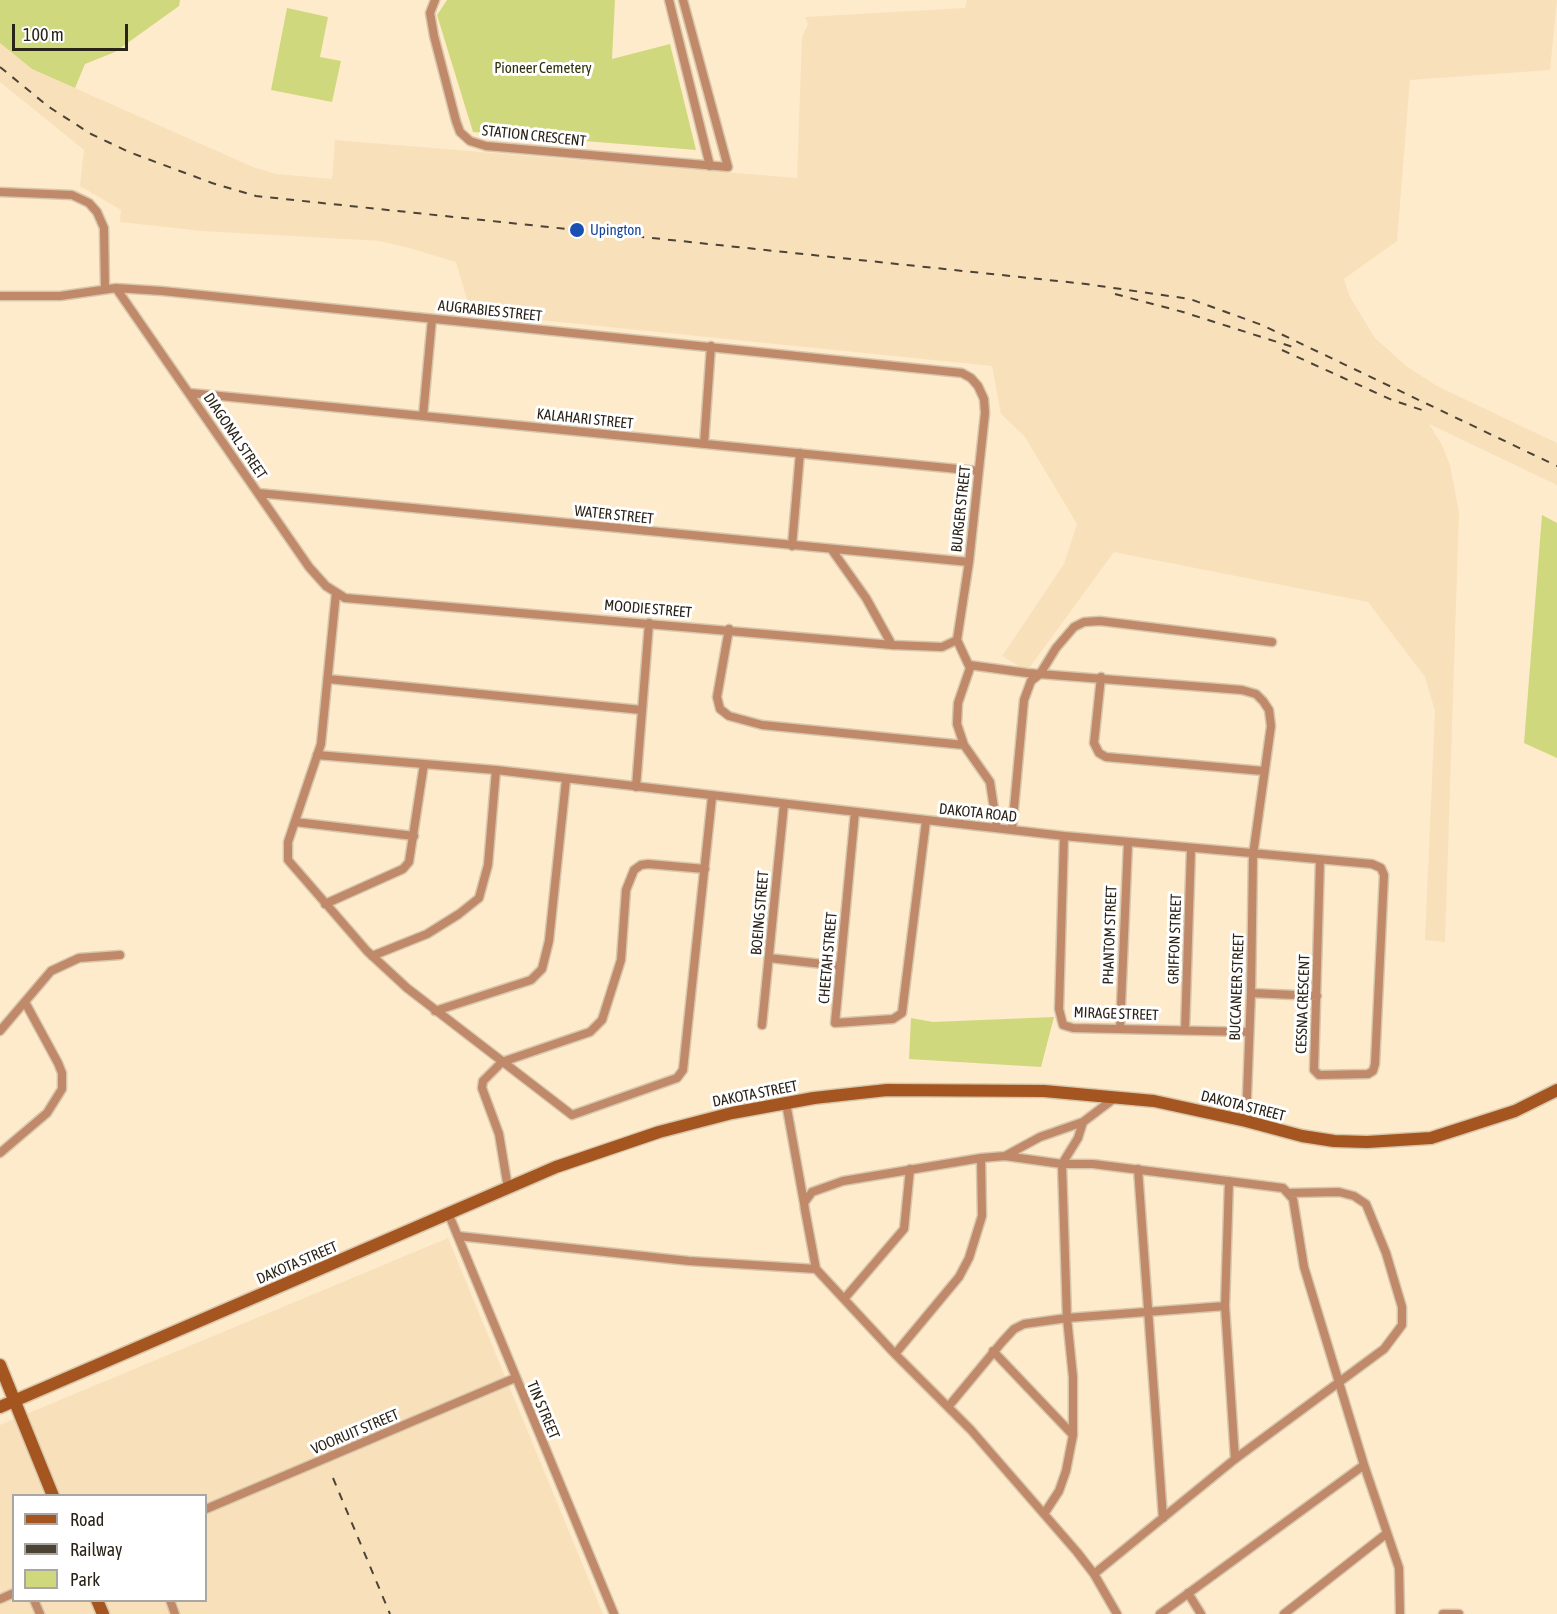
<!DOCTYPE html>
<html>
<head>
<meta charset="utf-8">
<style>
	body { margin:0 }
	#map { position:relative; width:1557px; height:1614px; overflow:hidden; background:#feebcc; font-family:"Asap Condensed",sans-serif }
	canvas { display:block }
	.legend { position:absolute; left:12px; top:1494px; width:195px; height:108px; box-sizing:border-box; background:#fff; border:2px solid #aaa7a3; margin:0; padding:8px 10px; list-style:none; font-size:18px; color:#2a2318 }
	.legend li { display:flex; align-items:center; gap:12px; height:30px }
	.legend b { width:30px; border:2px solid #aaa7a3 }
	.scale { position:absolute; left:12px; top:24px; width:116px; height:27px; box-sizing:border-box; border:3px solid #2a2318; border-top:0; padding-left:8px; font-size:18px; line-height:21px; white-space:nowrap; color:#2a2318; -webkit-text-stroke:4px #fff; paint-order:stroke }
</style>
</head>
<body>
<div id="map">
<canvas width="1557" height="1614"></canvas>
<ul class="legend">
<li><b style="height:8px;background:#a55620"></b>Road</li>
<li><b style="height:8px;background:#4c4335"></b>Railway</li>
<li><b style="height:16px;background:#d0d87d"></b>Park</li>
</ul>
<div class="scale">100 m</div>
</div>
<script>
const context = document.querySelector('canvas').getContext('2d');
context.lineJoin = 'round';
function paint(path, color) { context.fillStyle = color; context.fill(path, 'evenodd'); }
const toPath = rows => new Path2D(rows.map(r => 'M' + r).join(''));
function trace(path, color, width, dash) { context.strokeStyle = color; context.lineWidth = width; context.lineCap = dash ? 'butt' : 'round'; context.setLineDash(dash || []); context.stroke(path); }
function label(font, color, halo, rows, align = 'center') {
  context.font = font + ' "Asap Condensed",sans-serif'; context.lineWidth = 6; context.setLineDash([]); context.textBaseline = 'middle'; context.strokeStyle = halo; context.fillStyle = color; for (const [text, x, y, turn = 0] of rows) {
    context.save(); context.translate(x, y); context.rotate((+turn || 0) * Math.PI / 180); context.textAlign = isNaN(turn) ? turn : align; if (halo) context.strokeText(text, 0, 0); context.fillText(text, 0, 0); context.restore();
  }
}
paint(toPath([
	[967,0,1557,0,1550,70,1410,80,1397,241,1344,279,1350,297,1375,338,1406,366,1437,386,1557,443,1557,485,1429,424,1442,445,1450,465,1459,512,1445,942,1425,940,1435,711,1425,677,1368,602,1114,552,1027,671,1002,656,1064,564,1077,524,1025,437,1001,414,992,366,471,313,456,262,409,248,380,241,202,231,120,222,121,210,80,186,84,150,0,82,0,43,32,69,253,167,276,174,332,179,335,140,797,178,802,37,808,24,805,17,965,8],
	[448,1238,603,1614,0,1614,0,1425],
	[14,1496,206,1496,206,1600,14,1600]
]), '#f8e0ba');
paint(toPath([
	[0,0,180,0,179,6,115,52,85,64,75,88,32,69,0,43],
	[447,0,615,0,612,59,670,44,696,150,473,132,437,15],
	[287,8,328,17,320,57,341,61,332,102,271,90],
	[1542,515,1557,523,1557,758,1524,743],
	[1054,1017,1041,1067,909,1059,911,1018,933,1022]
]), '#d0d87d');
const street = toPath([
	[435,0,430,13,434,36,456,121,460,132,470,141,486,146,728,167,683,0],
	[669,0,710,166],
	[0,192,72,195,89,203,97,212,104,228,105,289],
	[116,288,309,567,326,586,345,598,892,645,942,647,957,640],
	[0,296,60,296,116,288,162,291,962,373,971,378,978,386,984,399,985,413,969,562,957,640],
	[190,393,978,471],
	[423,416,432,319],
	[704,444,711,346],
	[258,493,969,562],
	[792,546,800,453],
	[832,550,866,598,892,645],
	[336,593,321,744,288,842,288,860,367,951,407,988,572,1115,677,1078,683,1070,712,797],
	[729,629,717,697,720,709,729,716,762,725,964,745],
	[957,640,970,668,958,703,957,724,964,745,990,782,997,828],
	[969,665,1027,673,1242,690,1256,694,1263,701,1269,710,1271,726,1253,855,1251,993,1246,1121],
	[1101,677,1094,743,1099,753,1106,757,1263,771],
	[328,679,642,710],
	[317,755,496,770,1064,836,1372,864,1381,868,1384,875,1375,1064,1373,1071,1368,1074,1319,1075,1314,1070,1320,860],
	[636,787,649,623],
	[855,812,835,1023,893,1019,902,1013,926,821],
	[295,822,414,836],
	[1012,830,1024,700,1031,681,1040,674,1056,648,1074,627,1084,622,1100,621,1272,642],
	[1064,836,1059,1009,1063,1025,1073,1028,1249,1032],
	[325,904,403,869,409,862,424,764],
	[372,956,427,934,459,914,479,898,488,865,496,770],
	[769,958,840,966],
	[1251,993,1317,996],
	[435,1011,531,980,542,969,549,941,566,780],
	[762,1025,784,804],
	[1120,1029,1128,843],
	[1185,1030,1191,849],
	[0,1031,51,971,79,958,120,955],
	[786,1103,804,1203],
	[0,1153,47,1113,62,1089,62,1073,58,1063,26,1004],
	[1005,1156,1040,1137,1083,1122,1116,1097],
	[1138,1169,1163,1518],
	[1229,1181,1225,1306,1235,1459],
	[508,1188,499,1134,482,1088,483,1081,502,1062,590,1032,602,1020,621,960,626,890,634,870,641,865,648,864,705,869],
	[449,1215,614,1614],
	[458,1236,689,1261,816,1269],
	[844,1299,904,1229,910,1169],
	[993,1351,1073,1435],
	[895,1354,959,1277,969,1258,982,1216,981,1158],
	[948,1407,1002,1342,1014,1329,1024,1324,1067,1318,1225,1306],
	[206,1509,515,1378],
	[1044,1514,1059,1491,1066,1471,1073,1435,1073,1377,1067,1318,1062,1164,1078,1138,1083,1122],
	[1094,1574,1235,1459,1384,1349,1402,1325,1402,1307,1386,1253,1366,1204,1354,1196,1339,1192,1288,1193],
	[1188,1593,1201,1614],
	[0,1599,14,1593],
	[34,1600,40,1614],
	[170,1600,175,1614],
	[1117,1614,1094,1574,1077,1552,971,1430,895,1354,816,1269,805,1210,804,1203,812,1192,843,1181,981,1158,1005,1156,1062,1164,1093,1164,1283,1188,1293,1199,1304,1267,1364,1465,1399,1568,1400,1614],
	[1160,1614,1364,1465],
	[1284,1614,1386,1534],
	[1443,1614,1459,1614]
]);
const secondary = toPath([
	[0,1365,53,1496],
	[0,1407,556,1167,659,1132,732,1113,814,1098,887,1090,1044,1091,1154,1101,1246,1121,1302,1136,1334,1141,1367,1142,1431,1138,1515,1111,1557,1090],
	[97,1600,103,1614]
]);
trace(street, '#d8c7ac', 11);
trace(secondary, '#d8c7ac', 15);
trace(street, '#c08969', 8);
trace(secondary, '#a55620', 12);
trace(toPath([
	[0,67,49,107,91,134,129,152,212,183,256,196,1086,284,1190,299,1262,325,1557,466],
	[1115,294,1183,312,1293,347],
	[1282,350,1392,400,1428,412],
	[333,1478,390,1614]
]), '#4c4335', 2, [8, 8]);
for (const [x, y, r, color] of [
	[577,230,8,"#1a4fb4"]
]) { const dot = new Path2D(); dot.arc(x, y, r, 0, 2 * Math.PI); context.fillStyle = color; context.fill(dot); trace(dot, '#fff', 2); }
label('15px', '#2e3107', '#fff', [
	["Pioneer Cemetery",543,68]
]);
label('15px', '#2a2318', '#fff', [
	["STATION CRESCENT",534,136,6],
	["AUGRABIES STREET",490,311,6],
	["KALAHARI STREET",585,419,6],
	["DIAGONAL STREET",235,436,56],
	["BURGER STREET",961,509,-84],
	["WATER STREET",614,515,6],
	["MOODIE STREET",648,609,5],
	["DAKOTA ROAD",978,813,6],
	["BOEING STREET",760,913,-85],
	["PHANTOM STREET",1110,935,-88],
	["GRIFFON STREET",1175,939,-88],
	["CHEETAH STREET",828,958,-85],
	["BUCCANEER STREET",1237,987,-88],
	["CESSNA CRESCENT",1303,1004,-88],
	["MIRAGE STREET",1116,1014,2],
	["DAKOTA STREET",755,1094,-11],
	["DAKOTA STREET",1243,1106,14],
	["DAKOTA STREET",297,1263,-23],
	["TIN STREET",543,1410,67],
	["VOORUIT STREET",355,1432,-23]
]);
label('15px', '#164399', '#fff', [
	["Upington",590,230]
], 'left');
</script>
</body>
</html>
